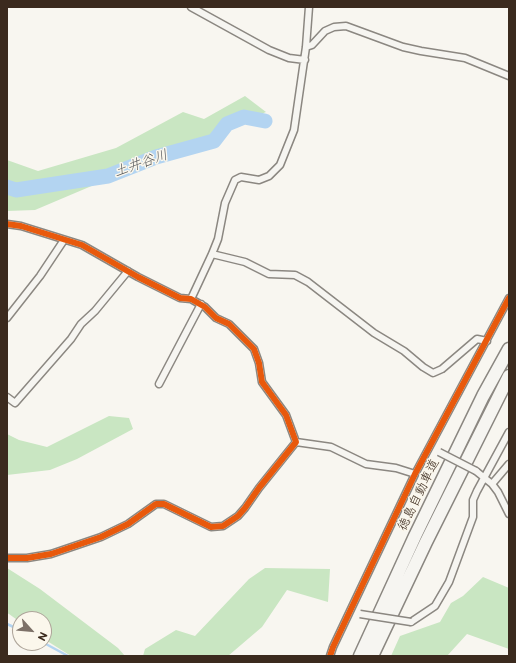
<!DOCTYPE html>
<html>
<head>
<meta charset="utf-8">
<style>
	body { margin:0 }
	#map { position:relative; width:516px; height:663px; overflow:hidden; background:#f8f6f0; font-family:"Balsamiq Sans",sans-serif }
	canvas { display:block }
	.frame { position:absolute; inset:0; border:8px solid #3b2a1e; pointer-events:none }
	.north { position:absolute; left:12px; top:611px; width:40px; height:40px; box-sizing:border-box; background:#fbf7ec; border:1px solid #aea59a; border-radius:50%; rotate:117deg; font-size:11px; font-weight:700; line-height:16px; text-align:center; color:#3b2a1e }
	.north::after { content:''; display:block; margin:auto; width:14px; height:18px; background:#7d7168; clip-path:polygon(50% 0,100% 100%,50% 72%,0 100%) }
</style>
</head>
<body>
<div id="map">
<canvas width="516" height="663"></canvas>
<div class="frame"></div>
<div class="north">N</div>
</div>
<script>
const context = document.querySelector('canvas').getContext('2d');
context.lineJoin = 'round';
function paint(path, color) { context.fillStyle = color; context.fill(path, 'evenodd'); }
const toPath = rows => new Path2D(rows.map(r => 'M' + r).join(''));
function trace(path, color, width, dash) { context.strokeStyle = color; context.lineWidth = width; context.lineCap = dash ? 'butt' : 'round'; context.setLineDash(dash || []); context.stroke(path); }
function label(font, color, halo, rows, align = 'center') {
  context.font = font + ' "Balsamiq Sans","Klee One",sans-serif'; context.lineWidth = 3; context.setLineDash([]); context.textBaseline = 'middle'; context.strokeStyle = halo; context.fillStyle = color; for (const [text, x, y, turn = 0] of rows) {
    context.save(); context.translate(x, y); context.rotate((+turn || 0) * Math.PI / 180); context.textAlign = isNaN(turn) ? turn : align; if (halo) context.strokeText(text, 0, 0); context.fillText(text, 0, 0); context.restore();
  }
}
paint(toPath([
	[245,96,266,112,35,210,7,211,7,160,38,171,116,148,183,112,204,119],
	[109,416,129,418,133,429,77,459,50,470,7,475,7,434,19,440,47,447],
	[7,568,40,589,118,648,125,656,71,656,44,639,44,619,20,619,20,622,9,614,7,613],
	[265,568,330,569,328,602,287,590,262,627,228,656,143,656,145,649,176,630,195,636,249,579],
	[483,577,509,588,509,649,467,634,447,656,391,656,400,636,440,622,451,603,463,596]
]), '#c9e6c2');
trace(toPath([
	[7,624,20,630],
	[44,643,68,656]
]), '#b3d4f1', 2.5);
trace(toPath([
	[7,187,16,190,108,176,156,157,214,141,227,124,244,117,265,121]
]), '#b3d4f1', 15);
const street = toPath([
	[191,7,269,50,289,58,305,60],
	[306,47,312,45,325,31,334,27,346,26,403,47,421,51,465,58,509,76],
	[7,224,21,226,82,245,138,277,180,298,191,299,205,307,216,318,229,324,254,349,259,363,262,382,286,415,296,442],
	[212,254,245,262,269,274,295,275,308,282,374,333,404,351,423,367,433,373,442,369,477,339,487,341],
	[191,299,212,254,218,239,225,203,235,180,241,177,259,180,269,176,280,165,294,130,306,47,309,7],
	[7,318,40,276,64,240],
	[159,384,201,304],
	[7,397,15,403,71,339,81,324,95,311,128,271],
	[296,442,331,447,366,464,396,468,415,474],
	[476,471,492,484,498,492,509,514],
	[492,484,509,464],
	[7,558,27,558,51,554,101,537,128,524,156,504,164,504,211,527,223,526,238,516,245,508,259,488,296,442],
	[411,622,435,606,449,582,473,517,473,500,477,491,509,432],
	[330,656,333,647,415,474,509,298]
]);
const highway = toPath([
	[360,656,415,536,483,396,509,349],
	[372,656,426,542,509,376]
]);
trace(street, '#8b8781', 9);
trace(highway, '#8b8781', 15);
trace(street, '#f6f5f1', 6);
trace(highway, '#f6f5f1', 12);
const streetBridge = toPath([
	[439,452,476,471],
	[360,614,411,622]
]);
trace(streetBridge, '#8b8781', 9, []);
trace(streetBridge, '#f6f5f1', 6);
trace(toPath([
	[7,224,21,226,82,245,138,277,180,298,191,299,205,307,216,318,229,324,254,349,259,363,262,382,286,415,296,442,259,488,245,508,238,516,223,526,211,527,164,504,156,504,128,524,101,537,51,554,27,558,7,558],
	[330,656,333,647,415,474,509,298]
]), '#e8590c', 6);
label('13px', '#3b2a1e', '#fbf7ec', [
	["徳島自動車道",419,495,-64]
]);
label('italic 14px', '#56595d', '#fbf7ec', [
	["土井谷川",141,164,-19]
]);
</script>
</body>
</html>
